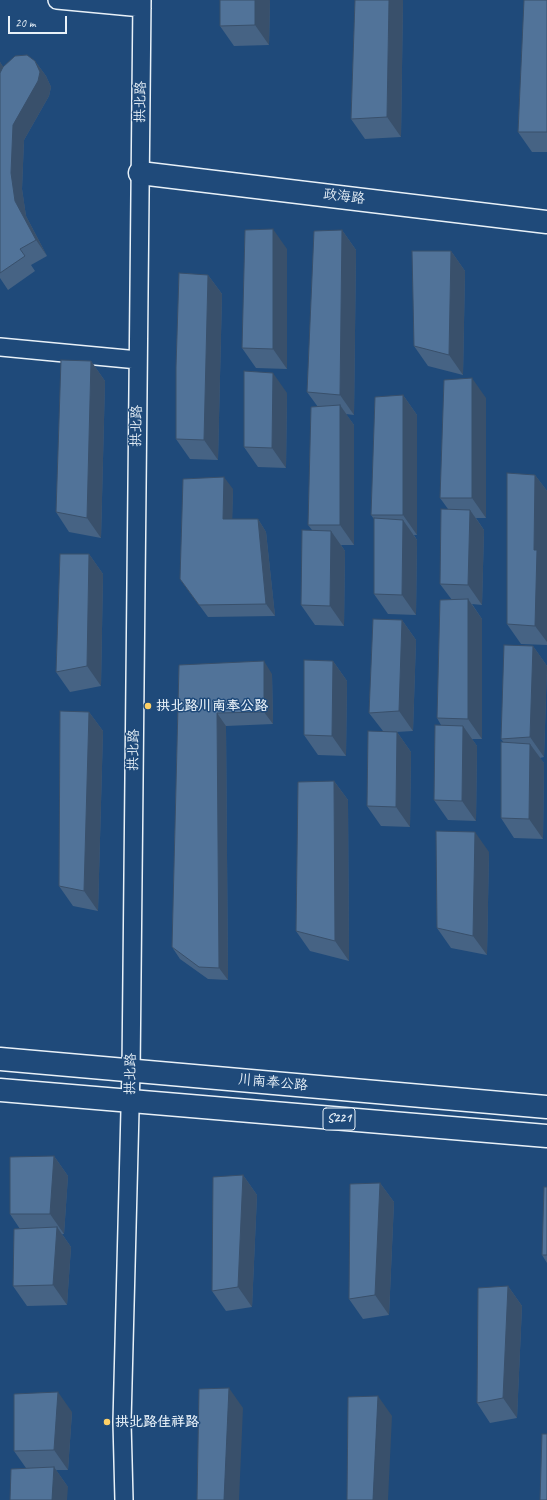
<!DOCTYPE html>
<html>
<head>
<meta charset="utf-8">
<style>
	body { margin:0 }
	#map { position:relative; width:547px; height:1500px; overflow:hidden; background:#1f4a7a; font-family:Caveat,sans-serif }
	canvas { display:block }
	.scale { position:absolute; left:8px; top:16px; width:59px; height:18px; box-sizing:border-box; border:2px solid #e8f1f8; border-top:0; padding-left:5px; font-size:12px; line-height:14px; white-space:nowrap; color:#e8f1f8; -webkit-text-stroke:3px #1f4a7a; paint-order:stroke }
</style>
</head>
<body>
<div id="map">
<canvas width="547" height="1500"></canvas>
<div class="scale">20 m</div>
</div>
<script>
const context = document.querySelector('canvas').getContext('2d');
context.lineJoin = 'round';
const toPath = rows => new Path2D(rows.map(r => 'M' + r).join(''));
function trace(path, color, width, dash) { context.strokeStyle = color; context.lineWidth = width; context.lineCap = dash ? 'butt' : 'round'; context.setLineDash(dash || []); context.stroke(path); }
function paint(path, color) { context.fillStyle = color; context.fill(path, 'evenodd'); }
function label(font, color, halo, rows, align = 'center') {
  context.font = font + ' Caveat,"LXGW WenKai TC",sans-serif'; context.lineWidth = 3; context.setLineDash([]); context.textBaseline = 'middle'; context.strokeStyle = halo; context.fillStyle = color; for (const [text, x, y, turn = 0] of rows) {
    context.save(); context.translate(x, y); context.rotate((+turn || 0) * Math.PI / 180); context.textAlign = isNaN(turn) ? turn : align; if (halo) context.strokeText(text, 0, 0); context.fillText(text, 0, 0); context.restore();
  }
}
const street = toPath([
	[57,0,142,8],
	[0,347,138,360],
	[124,1500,122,1422,131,1071,142,0]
]);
const secondary = toPath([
	[140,173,547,222]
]);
const primary = toPath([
	[0,1059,547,1107],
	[0,1090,547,1136]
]);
trace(street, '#e8f1f8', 20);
trace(secondary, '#e8f1f8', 25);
trace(primary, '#e8f1f8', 25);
trace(street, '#1f4a7a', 17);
trace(secondary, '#1f4a7a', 22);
trace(primary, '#1f4a7a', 22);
paint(toPath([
	[270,0,269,45,234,46,220,26],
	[355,0,403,0,401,137,365,139,351,119],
	[547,0,547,152,532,152,518,132],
	[35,61,46,76,51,87,49,96,24,140,22,189,26,216,47,256,31,265,35,271,8,290,0,278,0,62,3,67],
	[342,230,356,250,354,415,346,414,354,425,354,545,341,545,345,551,344,626,315,625,301,605,312,530,308,525,318,407,307,392],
	[287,249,287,369,256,368,242,348],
	[451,251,465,271,463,375,428,366,414,346],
	[208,275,222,294,218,460,190,459,176,439],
	[91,361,105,381,101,538,69,532,56,512],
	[287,393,286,468,258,467,244,447],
	[403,395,417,415,417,535,414,535,417,540,416,615,388,614,374,594,374,519,371,515],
	[486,398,486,518,476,518,484,530,482,605,472,604,482,619,482,739,472,739,477,746,476,821,448,820,434,800,441,725,437,718,452,600,440,584,448,509,440,498],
	[535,475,547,491,547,645,521,644,507,624],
	[233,489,232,519,258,519,266,532,275,616,208,617,180,579],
	[89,554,103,574,101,686,70,692,56,672],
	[402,620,416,640,413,731,396,732,397,732,411,752,410,827,381,826,367,806,383,731,369,713],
	[533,646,547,666,544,757,540,758,544,763,543,839,514,838,501,818,504,743,501,739],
	[333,661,347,681,346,756,318,755,304,735],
	[179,665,272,674,273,724,226,726,228,980,208,979,180,959,172,947],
	[89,712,103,731,98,911,73,906,59,886],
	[334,781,348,800,349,961,310,951,296,931],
	[489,852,487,955,451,948,437,928],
	[54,1156,68,1176,64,1234,62,1234,71,1247,67,1305,27,1306,13,1286,20,1229,10,1214],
	[243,1175,257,1195,252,1307,226,1311,212,1291],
	[380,1183,394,1202,389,1315,363,1319,349,1299],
	[547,1187,547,1263,542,1255],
	[508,1286,522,1306,517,1418,490,1423,477,1403],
	[72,1412,68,1470,56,1470,68,1487,26,1468,14,1451]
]), '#466384');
paint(toPath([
	[255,0,270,0,269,45,255,25],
	[389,0,403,0,401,137,387,117],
	[35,61,46,76,51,87,49,96,24,140,22,189,26,216,47,256,36,240,15,201,11,173,13,125],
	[0,62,4,68,0,74],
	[273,229,287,249,287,369,273,349],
	[342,230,356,250,354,415,340,395],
	[451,251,465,271,463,375,449,355],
	[208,275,222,294,218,460,204,440],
	[91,361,105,381,101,538,87,518],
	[273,373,287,393,286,468,272,448],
	[472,378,486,398,486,518,472,498],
	[403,395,417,415,417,535,403,515],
	[340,405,354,425,354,545,340,525],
	[535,475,547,491,547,642,535,626,534,550],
	[224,477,233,489,232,532,223,519],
	[470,510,484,530,482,605,468,585],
	[258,519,266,532,275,616,266,604],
	[403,520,417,540,416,615,402,595],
	[331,531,345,551,344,626,330,606],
	[89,554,103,574,101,686,87,666],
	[468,599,482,619,482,739,468,719],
	[402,620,416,640,413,731,399,711],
	[533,646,547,666,544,757,530,737],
	[264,661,272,674,273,724,264,712],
	[333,661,347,681,346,756,332,736],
	[89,712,103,731,98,911,84,891],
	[217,713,226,726,228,980,219,968],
	[463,726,477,746,476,821,462,801],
	[397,732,411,752,410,827,396,807],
	[530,744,544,763,543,839,529,819],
	[334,781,348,800,349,961,335,941],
	[475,832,489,852,487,955,473,936],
	[54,1156,68,1176,64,1234,50,1214],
	[243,1175,257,1195,252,1307,238,1287],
	[380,1183,394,1202,389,1315,375,1295],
	[57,1227,71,1247,67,1305,53,1285],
	[508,1286,522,1306,517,1418,503,1398],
	[229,1388,243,1408,239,1500,224,1500],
	[58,1392,72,1412,68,1470,54,1450],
	[378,1396,392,1416,388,1500,373,1500],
	[54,1467,68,1487,67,1500,52,1500]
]), '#39506b');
const building = toPath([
	[220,0,255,0,255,25,220,26,220,0],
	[355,0,389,0,387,117,351,119,355,0],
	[524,0,547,0,547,132,518,132,524,0],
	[27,55,35,61,40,72,38,81,13,125,11,173,15,201,36,240,20,249,25,256,0,273,0,73,3,67,15,56,27,55],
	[273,229,273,349,242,348,245,230,273,229],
	[342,230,340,395,307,392,314,231,342,230],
	[412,251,451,251,449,355,414,346,412,251],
	[179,273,208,275,204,440,176,439,176,367,179,273],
	[61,360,91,361,87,518,56,512,61,360],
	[244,371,273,373,272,448,244,447,244,371],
	[472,378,472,498,440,498,444,380,472,378],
	[403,395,403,515,371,515,375,397,403,395],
	[340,405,340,525,308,525,311,407,340,405],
	[507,473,535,475,534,550,537,550,535,626,507,624,507,473],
	[224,477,223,519,258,519,266,604,199,605,180,579,183,479,224,477],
	[441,509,470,510,468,585,440,584,441,509],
	[374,518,403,520,402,595,374,594,374,518],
	[302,530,331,531,330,606,301,605,302,530],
	[60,554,89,554,87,666,56,672,60,554],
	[468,599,468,719,437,718,440,600,468,599],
	[373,619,402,620,399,711,369,713,373,619],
	[504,645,533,646,530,737,501,739,504,645],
	[304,660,333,661,332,736,304,735,304,660],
	[264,661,264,712,217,713,219,968,199,967,172,947,179,665,264,661],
	[60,711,89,712,84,891,59,886,60,711],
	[435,725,463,726,462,801,434,800,435,725],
	[368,731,397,732,396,807,367,806,368,731],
	[501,742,530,744,529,819,501,818,501,742],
	[334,781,335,941,296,931,298,782,334,781],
	[436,831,475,832,473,936,437,928,436,831],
	[54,1156,50,1214,10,1214,10,1157,54,1156],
	[243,1175,238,1287,212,1291,213,1177,243,1175],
	[380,1183,375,1295,349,1299,350,1184,380,1183],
	[544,1187,547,1187,547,1255,542,1255,544,1187],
	[57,1227,53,1285,13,1286,14,1229,57,1227],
	[508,1286,503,1398,477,1403,478,1288,508,1286],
	[229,1388,224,1500,197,1500,199,1389,229,1388],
	[58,1392,54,1450,14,1451,14,1394,58,1392],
	[378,1396,373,1500,347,1500,348,1397,378,1396],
	[542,1434,547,1434,547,1500,540,1500,542,1434],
	[54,1467,52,1500,10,1500,11,1469,54,1467]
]);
paint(building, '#517399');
trace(building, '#39506b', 1);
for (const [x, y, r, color] of [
	[148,706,4,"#ffd166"],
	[107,1422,4,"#ffd166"]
]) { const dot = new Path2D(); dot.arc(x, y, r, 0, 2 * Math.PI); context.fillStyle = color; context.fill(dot); trace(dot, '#1f4a7a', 1.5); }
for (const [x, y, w] of [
	[339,1119,32]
]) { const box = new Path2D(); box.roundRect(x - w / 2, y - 11, w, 22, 3); context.fillStyle = '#1f4a7a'; context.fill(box); trace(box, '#e8f1f8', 1); }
label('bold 13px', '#e8f1f8', null, [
	["S221",339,1119]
]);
label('14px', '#e8f1f8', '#1f4a7a', [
	["拱北路",141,102,-89],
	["政海路",344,197,7],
	["拱北路",137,426,-89],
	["拱北路",134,750,-89],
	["拱北路",131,1074,-89],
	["川南奉公路",273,1083,5]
]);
label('bold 14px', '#e8f1f8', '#1f4a7a', [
	["拱北路川南奉公路",156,706],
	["拱北路佳祥路",115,1422]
], 'left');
</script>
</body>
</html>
